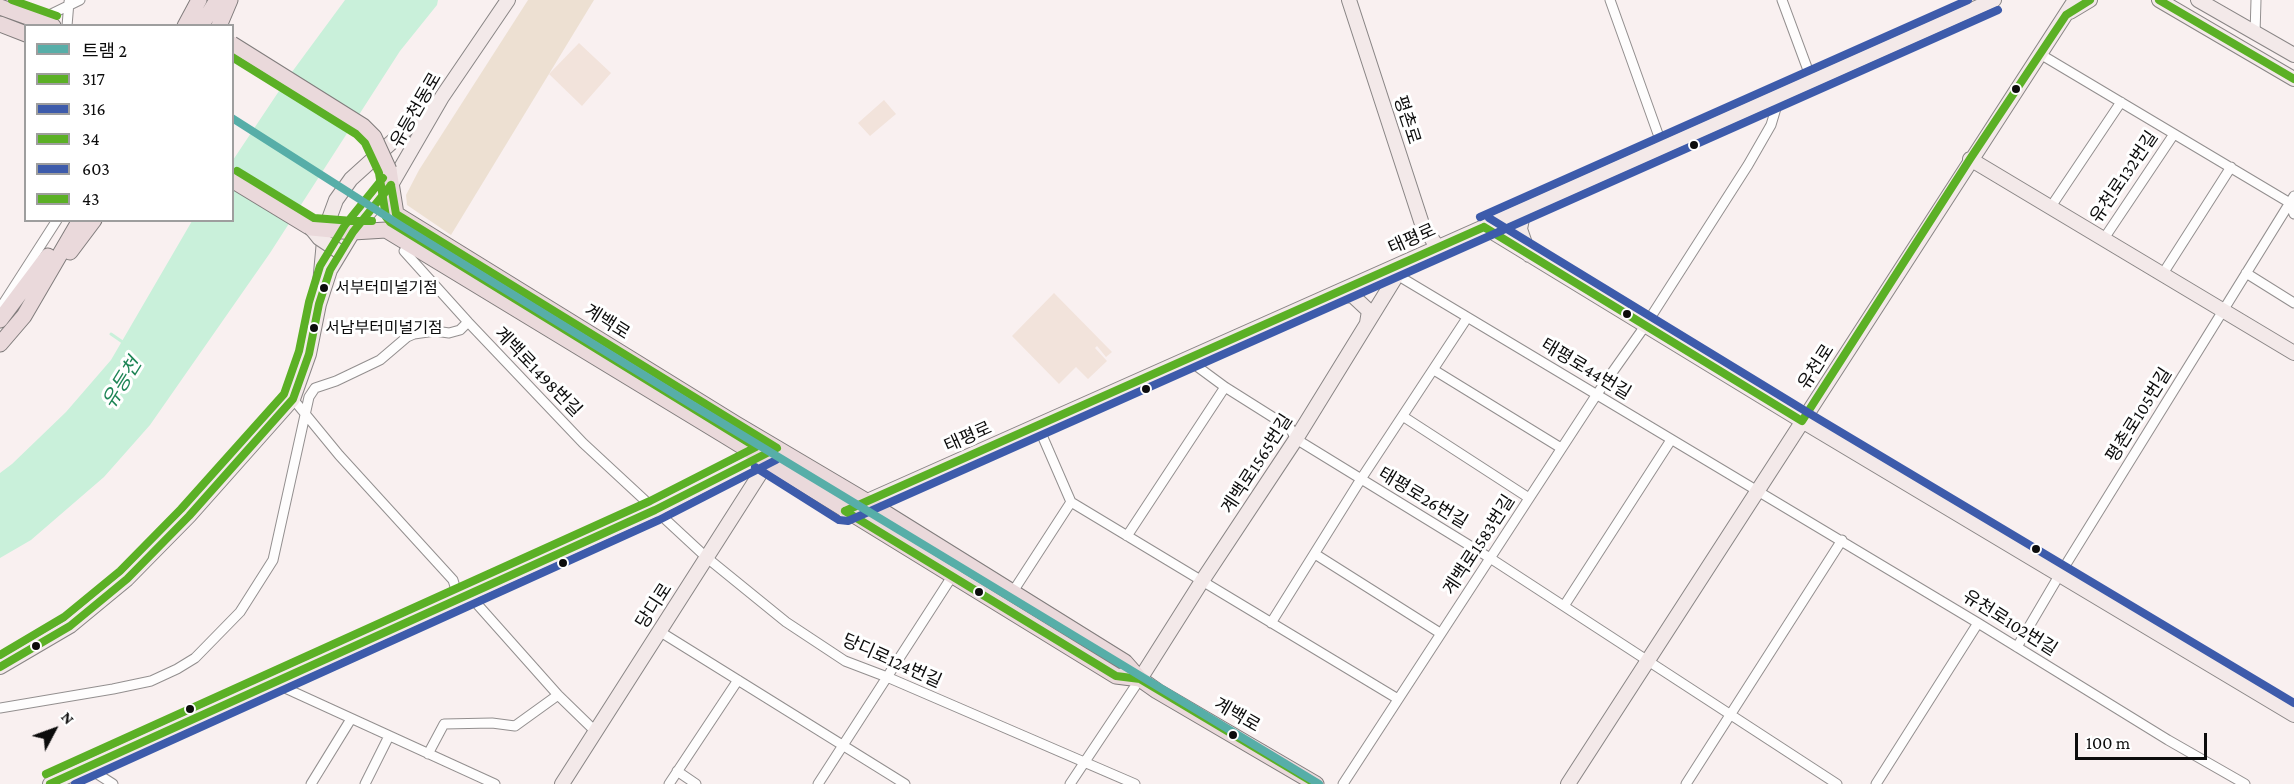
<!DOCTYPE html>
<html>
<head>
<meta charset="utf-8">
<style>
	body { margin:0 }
	#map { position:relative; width:2294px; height:784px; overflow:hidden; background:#f9f0f0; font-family:"Crimson Pro","Noto Sans KR",serif }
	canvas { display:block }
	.legend { position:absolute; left:24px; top:24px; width:210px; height:198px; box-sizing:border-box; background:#fff; border:2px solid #9e9e9e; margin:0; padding:8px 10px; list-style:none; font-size:18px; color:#0c0c0c }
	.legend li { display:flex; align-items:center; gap:12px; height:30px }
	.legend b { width:30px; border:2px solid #9e9e9e }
	.north { position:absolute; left:24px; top:700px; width:60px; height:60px; -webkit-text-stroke:4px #fff; paint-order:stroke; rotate:49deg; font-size:16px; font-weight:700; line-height:24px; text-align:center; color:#0c0c0c }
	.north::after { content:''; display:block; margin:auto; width:21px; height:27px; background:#0c0c0c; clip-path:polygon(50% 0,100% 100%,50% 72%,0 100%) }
	.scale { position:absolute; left:2075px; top:733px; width:132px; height:27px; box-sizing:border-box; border:3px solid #0c0c0c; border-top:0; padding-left:8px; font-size:18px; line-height:21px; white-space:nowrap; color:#0c0c0c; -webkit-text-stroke:4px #fff; paint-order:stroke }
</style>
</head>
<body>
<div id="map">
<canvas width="2294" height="784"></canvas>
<ul class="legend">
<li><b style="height:8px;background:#57aea8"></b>트램 2</li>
<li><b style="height:8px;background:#5bb025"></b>317</li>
<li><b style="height:8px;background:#3d5bab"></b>316</li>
<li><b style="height:8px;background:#5bb025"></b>34</li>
<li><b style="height:8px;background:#3d5bab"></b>603</li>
<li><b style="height:8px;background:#5bb025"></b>43</li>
</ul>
<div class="north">N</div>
<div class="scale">100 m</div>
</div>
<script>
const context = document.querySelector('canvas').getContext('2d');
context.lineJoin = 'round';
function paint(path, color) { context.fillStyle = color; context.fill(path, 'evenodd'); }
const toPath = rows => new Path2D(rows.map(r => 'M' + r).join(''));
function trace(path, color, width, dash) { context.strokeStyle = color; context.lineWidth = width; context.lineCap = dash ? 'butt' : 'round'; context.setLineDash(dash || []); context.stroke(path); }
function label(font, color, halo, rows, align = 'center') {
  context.font = font + ' "Crimson Pro","Noto Sans KR",serif'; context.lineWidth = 6; context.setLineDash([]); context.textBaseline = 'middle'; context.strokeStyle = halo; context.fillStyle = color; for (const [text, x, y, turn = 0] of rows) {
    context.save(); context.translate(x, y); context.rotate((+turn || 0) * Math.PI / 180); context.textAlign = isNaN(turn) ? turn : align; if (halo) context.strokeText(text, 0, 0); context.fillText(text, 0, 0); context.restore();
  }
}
paint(toPath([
	[528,0,594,0,451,235,407,205,406,195,419,170]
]), '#ede0d2');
paint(toPath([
	[579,43,611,73,582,106,549,74],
	[884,100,896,114,870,136,858,123],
	[1054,293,1112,352,1106,357,1097,346,1095,348,1107,361,1088,379,1076,367,1059,384,1012,336]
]), '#f2e3db');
paint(toPath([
	[345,0,438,0,437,5,400,51,270,253,150,425,104,477,31,540,0,558,0,473,12,464,66,412,111,360,192,221,232,220,233,160,289,76]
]), '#c9f0da');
trace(toPath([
	[111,334,124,343]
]), '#c9f0da', 3);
const street = toPath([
	[1610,0,1663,148],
	[1782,0,1812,81],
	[39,20,80,0],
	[67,26,69,2],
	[2255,34,2256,0],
	[2040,54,2290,203,2294,214],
	[2050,208,2121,102],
	[2103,240,2174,134],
	[404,251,468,322,583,443,706,557,786,622,845,661,887,677,1135,784],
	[2246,273,2294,303],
	[1397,275,1978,623,2168,740,2245,784],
	[2162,275,2231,167],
	[1,307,57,220],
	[1187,359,1225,387,1290,428,1296,439,1490,558,1837,784],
	[1434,370,1561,448],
	[293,399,339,455,453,580,459,600],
	[1404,417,1529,498],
	[1038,426,1071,502,1398,699],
	[1127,536,1225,387],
	[1315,554,1440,633],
	[1012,593,1071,502],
	[469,595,558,695,595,731],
	[1564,606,1671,440],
	[1271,623,1361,479,1467,318],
	[659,631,905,784],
	[2017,647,2060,574,2294,196],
	[274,683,495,784],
	[0,708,113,689,151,681,177,669,195,658,240,612,273,560,309,397,315,388,336,381,380,360,407,337,414,334,435,331,449,333,460,330,468,322],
	[428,754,444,724,492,723,515,726,558,695],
	[88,768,113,784],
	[677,771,696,784],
	[311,784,351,719],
	[365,784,389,736],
	[669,784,738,680],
	[818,784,962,561],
	[1070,784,1140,679],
	[1343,784,1597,394,1645,326,1748,165,1771,125,1780,95],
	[1686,784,1842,540],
	[1876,784,1978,623]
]);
const secondary = toPath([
	[1349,0,1422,224,1438,248],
	[2159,0,2294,79],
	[2198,0,2294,55],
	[2070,12,2090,0],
	[1970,159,2294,353],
	[1524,209,1520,229,1529,255],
	[1484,227,1802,421,2294,715],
	[320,284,325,230,336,200,351,179,434,104],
	[1336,293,1353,296,1369,311,1367,323],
	[845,511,1994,0],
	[0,667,70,626,127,579,189,516,293,399,309,354,319,304,330,270,353,232,391,185,442,97,508,0],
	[1140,679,1202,581,1296,439,1397,275,1400,265],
	[50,784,655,510,777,448],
	[562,784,772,455],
	[1568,784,2075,0]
]);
const primary = toPath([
	[0,7,53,26],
	[0,24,26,34],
	[185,26,199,0],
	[201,26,217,0],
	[219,26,230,0],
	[389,170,396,214,736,424,868,502,1125,662,1140,679,1157,691,1316,784],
	[232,180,311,228],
	[353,232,386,230,727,437,1116,676,1140,679],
	[70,252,94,220],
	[0,320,48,256],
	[0,344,24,316,80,220]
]);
trace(street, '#938f8f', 11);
trace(secondary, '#898585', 16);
trace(primary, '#807c7c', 17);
trace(street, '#fefdfd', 9);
trace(secondary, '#f3e9e9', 14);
trace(primary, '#ead9db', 15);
const secondaryBridge = toPath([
	[311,228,319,238,340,252]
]);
const primaryBridge = toPath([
	[232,44,363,126,374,137,389,170],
	[311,228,353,232]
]);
trace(secondaryBridge, '#898585', 16, []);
trace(primaryBridge, '#807c7c', 17, []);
trace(secondaryBridge, '#f3e9e9', 14);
trace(primaryBridge, '#ead9db', 15);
trace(toPath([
	[2159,0,2294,79],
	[1484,227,1802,421],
	[1802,421,1970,159,2066,15,2090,0],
	[845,511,1484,227],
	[845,511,1116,676,1140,679,1316,784]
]), '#5bb025', 8);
trace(toPath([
	[755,467,839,520,848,521,1998,10],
	[75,784,659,520,776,460]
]), '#3d5bab', 8);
trace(toPath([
	[0,667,70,626,127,579,189,516,293,399,309,354,319,304,330,270,353,232,391,185],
	[50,784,655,510,777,448,396,214,391,185]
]), '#5bb025', 8);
trace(toPath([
	[1480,217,1968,0],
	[1489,218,1807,412,2294,703]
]), '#3d5bab', 8);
trace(toPath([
	[12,0,57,16],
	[237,171,314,218,353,221,372,221],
	[0,655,64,617,120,571,181,509,284,394,299,351,309,302,320,266,345,225,383,178],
	[46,774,650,501,756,447,390,222,386,217,379,173,365,143,356,134,232,57]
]), '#5bb025', 8);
trace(toPath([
	[232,118,400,225,694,406,1319,784]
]), '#57aea8', 8);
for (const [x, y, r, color] of [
	[2016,89,5,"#0c0c0c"],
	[1694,145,5,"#0c0c0c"],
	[324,288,5,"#0c0c0c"],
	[1627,314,5,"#0c0c0c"],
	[314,328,5,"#0c0c0c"],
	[1146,389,5,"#0c0c0c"],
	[2036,549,5,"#0c0c0c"],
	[563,563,5,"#0c0c0c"],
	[979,592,5,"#0c0c0c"],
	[36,646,5,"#0c0c0c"],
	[190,709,5,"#0c0c0c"],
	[1233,735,5,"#0c0c0c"]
]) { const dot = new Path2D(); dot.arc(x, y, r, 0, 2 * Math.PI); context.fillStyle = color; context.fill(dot); trace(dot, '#fff', 2); }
label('16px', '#0c0c0c', '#fff', [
	["서부터미널기점",335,288],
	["서남부터미널기점",325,328]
], 'left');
label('18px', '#0c0c0c', '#fff', [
	["유등천동로",416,110,-60],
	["평촌로",1407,120,72],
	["유천로132번길",2124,177,-56],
	["태평로",1412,239,-24],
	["계백로",607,322,32],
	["유천로",1816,367,-57],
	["태평로44번길",1586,369,31],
	["계백로1498번길",538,372,46],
	["평촌로105번길",2139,415,-58],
	["태평로",968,437,-24],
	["계백로1565번길",1257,464,-57],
	["태평로26번길",1423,498,31],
	["계백로1583번길",1479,545,-57],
	["당디로",654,606,-57],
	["유천로102번길",2010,623,32],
	["당디로124번길",892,661,24],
	["계백로",1237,715,30]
]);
label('italic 20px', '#1e8556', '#fff', [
	["유등천",122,383,-58]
]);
</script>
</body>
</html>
